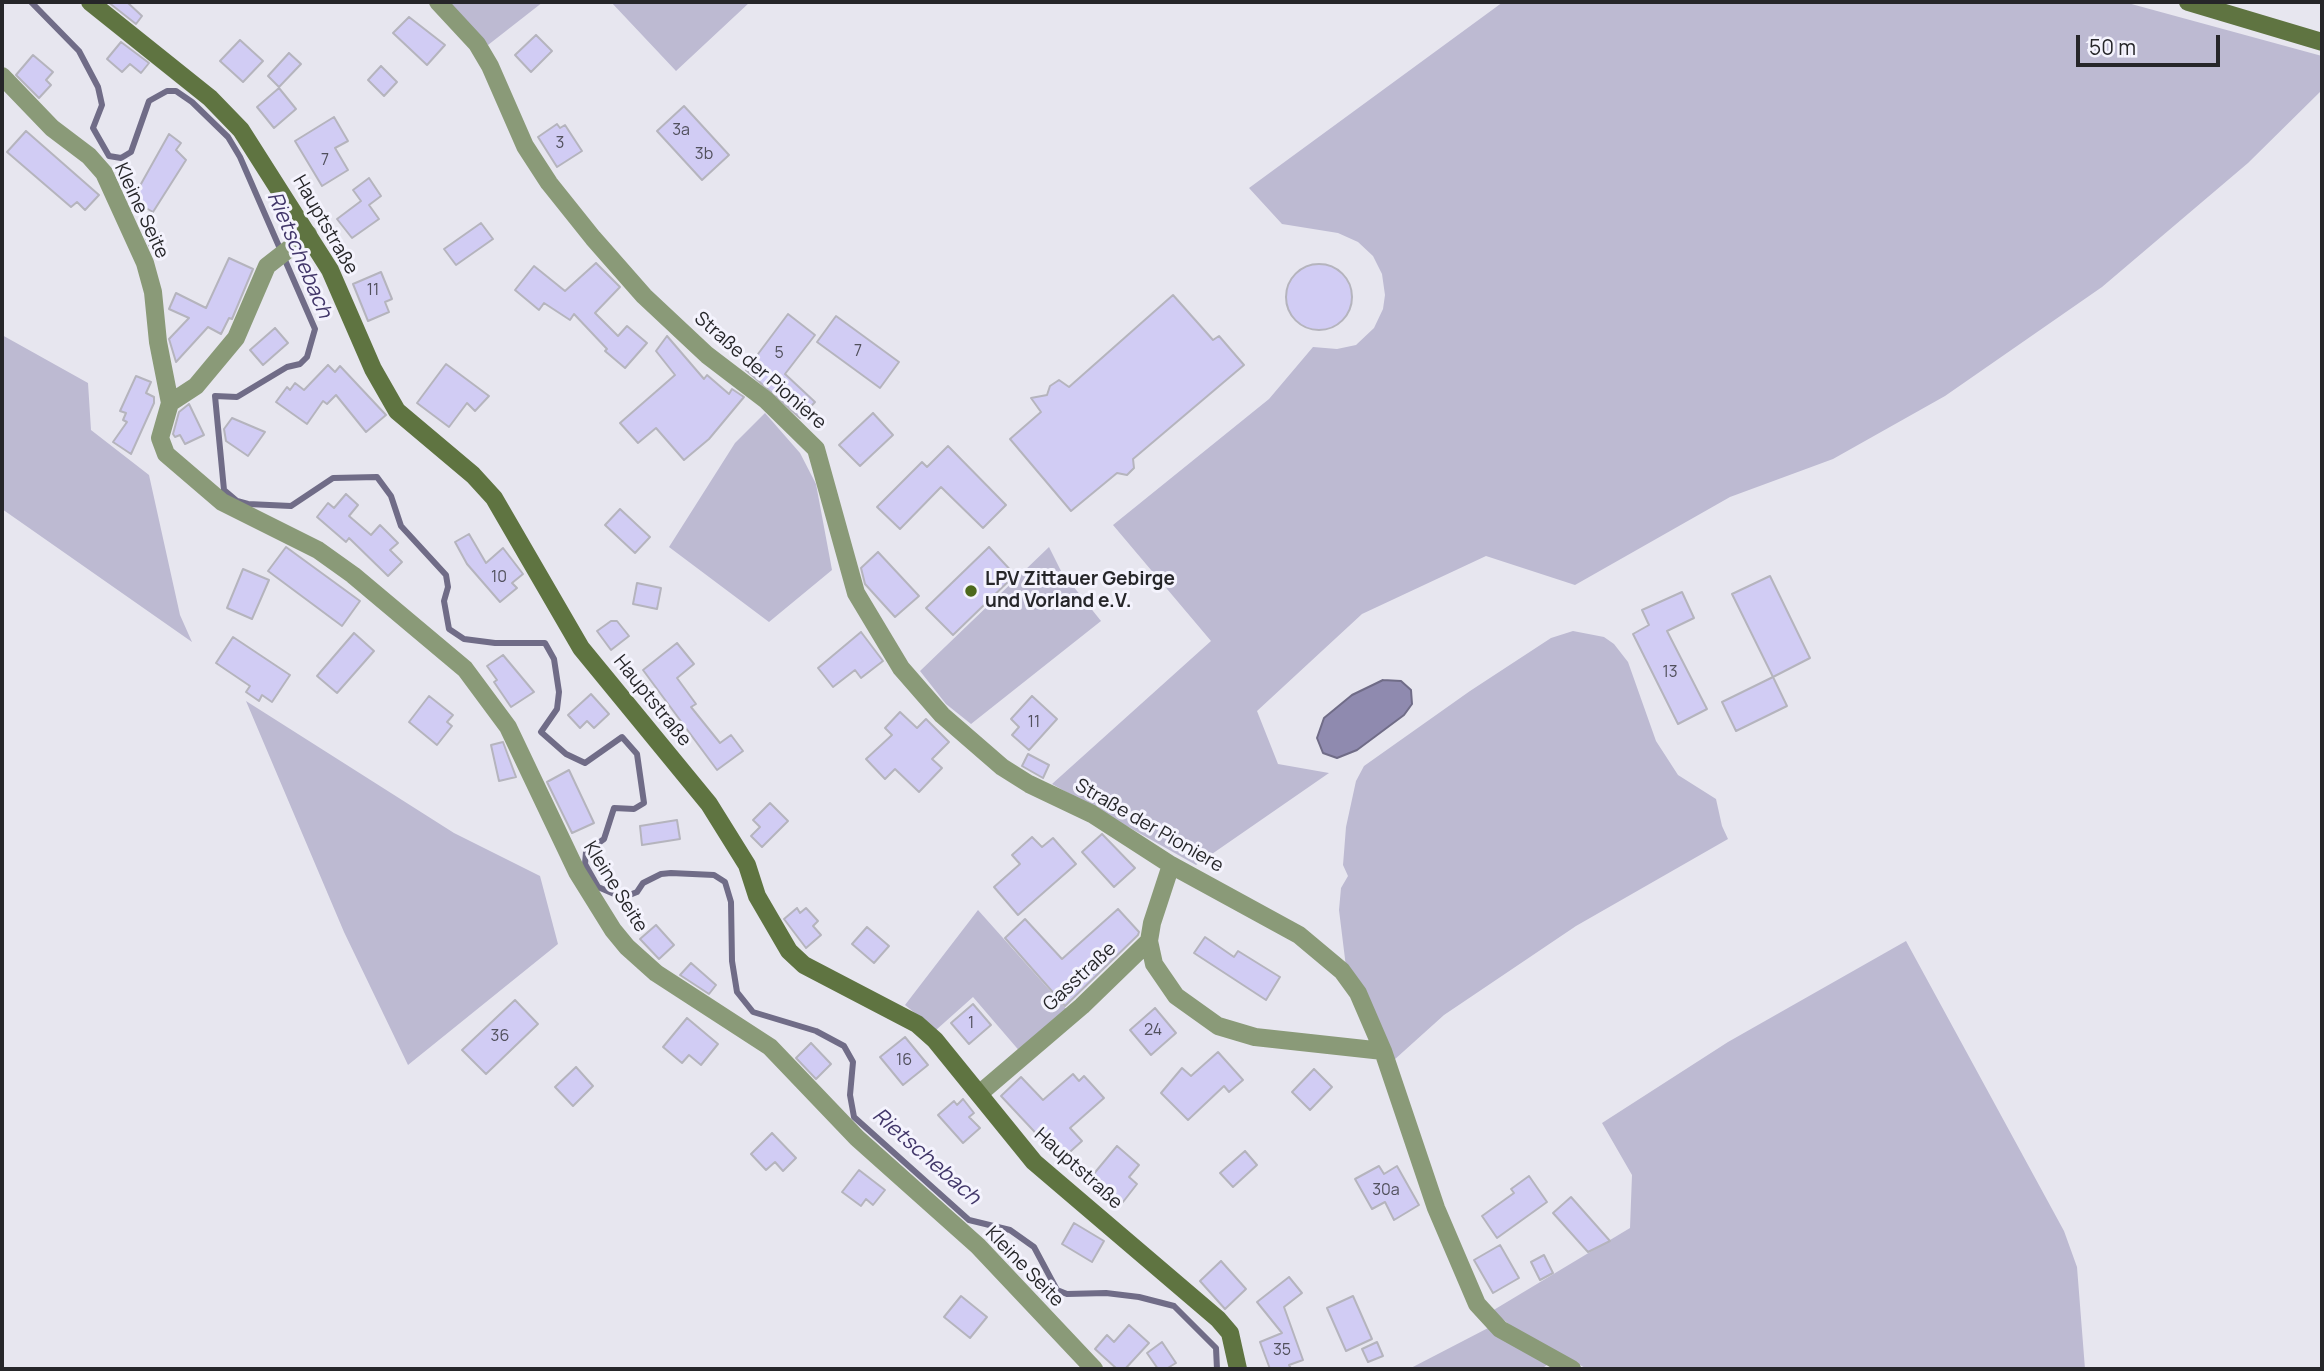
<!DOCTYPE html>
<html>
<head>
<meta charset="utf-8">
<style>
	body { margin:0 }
	#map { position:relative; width:2324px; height:1371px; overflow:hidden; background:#e7e6ef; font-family:Manrope,sans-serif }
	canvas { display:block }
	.frame { position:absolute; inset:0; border:4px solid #262629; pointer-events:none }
	.scale { position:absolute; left:2076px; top:35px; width:144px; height:32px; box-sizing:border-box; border:4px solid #262629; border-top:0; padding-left:9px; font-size:21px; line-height:24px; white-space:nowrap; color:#262629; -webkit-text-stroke:5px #f4f3fd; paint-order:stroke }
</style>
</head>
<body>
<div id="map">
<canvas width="2324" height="1371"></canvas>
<div class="frame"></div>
<div class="scale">50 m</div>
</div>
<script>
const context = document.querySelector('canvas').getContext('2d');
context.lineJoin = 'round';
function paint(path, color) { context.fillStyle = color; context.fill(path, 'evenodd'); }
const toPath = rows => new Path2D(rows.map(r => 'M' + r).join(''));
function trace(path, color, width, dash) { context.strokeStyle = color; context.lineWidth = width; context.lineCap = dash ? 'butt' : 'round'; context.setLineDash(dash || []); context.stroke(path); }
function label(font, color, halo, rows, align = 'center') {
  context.font = font + ' Manrope,sans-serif'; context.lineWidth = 6; context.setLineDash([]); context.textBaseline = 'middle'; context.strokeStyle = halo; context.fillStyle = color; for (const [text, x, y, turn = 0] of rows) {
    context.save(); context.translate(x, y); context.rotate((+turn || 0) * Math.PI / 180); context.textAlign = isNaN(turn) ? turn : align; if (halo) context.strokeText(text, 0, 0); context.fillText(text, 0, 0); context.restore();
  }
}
paint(toPath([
	[445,2,543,2,488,45],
	[611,2,750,2,676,71],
	[1503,2,2124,2,2322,56,2322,90,2248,163,2102,287,1945,396,1833,459,1730,497,1575,585,1486,556,1362,614,1257,711,1278,764,1329,773,1196,865,1052,784,1211,641,1113,525,1269,399,1313,347,1337,349,1356,345,1374,328,1383,309,1385,295,1382,274,1373,256,1358,242,1338,233,1282,224,1249,188],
	[2,335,88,383,91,430,149,475,180,615,192,642,2,509],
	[765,413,800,453,816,484,832,570,769,622,669,547,735,443],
	[1049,547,1061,571,1101,621,971,724,946,704,920,671],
	[1573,631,1604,637,1614,644,1628,662,1656,741,1678,775,1716,799,1722,826,1728,839,1576,926,1444,1015,1394,1060,1346,967,1339,910,1341,888,1348,876,1343,865,1346,827,1356,781,1364,766,1470,691,1551,638],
	[246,701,454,833,540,876,558,944,408,1065,344,932],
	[978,910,1070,1013,1022,1054,973,997,936,1030,905,1005],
	[1906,941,2064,1231,2077,1267,2085,1369,1587,1369,1514,1328,1492,1311,1630,1228,1632,1175,1602,1123,1728,1042],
	[1490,1327,1553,1361,1541,1369,1409,1369]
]), '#bdbad2');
const water = toPath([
	[1383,680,1401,681,1411,690,1412,704,1404,715,1357,750,1337,758,1323,753,1317,738,1324,718,1352,695,1383,680]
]);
paint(water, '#8f8aaf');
trace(water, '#706c87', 2);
trace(toPath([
	[31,2,79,51,98,87,102,105,93,128,109,156,121,158,131,152,149,101,167,91,176,91,192,102,228,137,240,157,315,329,307,357,300,364,287,367,237,397,215,396,224,490,237,501,248,504,291,506,333,478,377,477,391,496,401,526,446,575,448,587,444,601,449,629,464,639,495,643,545,643,554,659,559,692,557,709,541,732,566,754,585,763,622,737,637,754,644,803,634,809,614,808,604,839,586,852,585,864,598,887,619,896,627,896,637,892,643,883,661,874,671,873,714,875,725,882,731,902,732,961,737,992,753,1012,816,1031,844,1046,853,1062,850,1095,854,1117,969,1220,1010,1230,1034,1247,1057,1290,1067,1294,1106,1293,1139,1297,1174,1306,1216,1348,1217,1369]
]), '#706c87', 6);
const building = toPath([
	[108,2,127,2,142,16,136,24,108,2],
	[409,17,445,45,427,65,393,33,409,17],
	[536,35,552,51,531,72,515,55,536,35],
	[240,40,263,61,243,82,220,61,240,40],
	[121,42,149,63,141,73,130,64,122,72,107,59,121,42],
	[289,53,301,64,279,87,268,76,289,53],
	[33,55,53,72,46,80,51,85,39,98,16,75,33,55],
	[381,66,397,82,384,96,368,80,381,66],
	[279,88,296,109,274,128,257,107,279,88],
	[684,106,729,155,702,180,657,131,684,106],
	[334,117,348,141,335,148,348,170,322,186,295,141,334,117],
	[557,124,560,128,565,125,582,151,557,167,538,137,557,124],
	[26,131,99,195,85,210,77,202,71,207,7,152,26,131],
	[169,134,181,143,176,150,186,160,153,212,132,200,169,134],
	[369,178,381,196,369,205,379,219,352,238,337,219,361,201,353,190,369,178],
	[481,223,493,239,456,265,444,249,481,223],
	[156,227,164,244,151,249,143,232,156,227],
	[229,258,253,269,232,319,229,318,221,334,208,327,176,362,169,339,189,318,169,309,176,293,206,308,229,258],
	[596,263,620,287,595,313,618,336,627,326,647,343,625,368,605,351,607,349,574,314,570,320,544,303,539,310,515,290,534,266,565,291,596,263],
	'1286 297a33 33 0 1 1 66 0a33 33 0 1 1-66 0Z',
	[381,272,392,299,385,302,389,312,368,321,353,284,381,272],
	[1173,295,1213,340,1219,336,1244,365,1133,459,1134,468,1127,475,1117,473,1071,511,1010,439,1041,412,1031,398,1047,395,1050,386,1059,380,1069,387,1173,295],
	[788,314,815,335,785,374,815,402,800,418,746,370,788,314],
	[836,316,899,362,880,388,817,342,836,316],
	[275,328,288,343,263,365,250,350,275,328],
	[667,336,704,379,707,375,729,394,732,389,744,397,709,439,684,460,656,428,638,443,620,423,675,375,656,351,667,336],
	[446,364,489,396,475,411,467,403,449,427,417,403,446,364],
	[328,365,335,372,340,366,386,415,366,432,336,395,327,404,323,401,307,424,276,402,287,387,290,390,295,383,304,390,328,365],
	[136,376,151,382,146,393,154,397,154,403,131,454,113,442,127,422,123,420,126,413,120,411,136,376],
	[189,404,204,435,185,444,180,435,175,437,173,434,179,412,189,404],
	[873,413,893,435,860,466,839,445,873,413],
	[232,418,265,432,248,456,226,441,224,429,232,418],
	[948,446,1006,505,983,528,941,487,900,529,877,507,922,462,927,467,948,446],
	[346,494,358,505,349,516,371,535,380,525,398,543,390,550,402,562,388,576,349,538,346,542,317,517,328,503,334,508,346,494],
	[620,509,650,537,635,553,605,525,620,509],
	[469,534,486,563,503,548,523,574,512,583,517,588,500,602,467,564,455,542,469,534],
	[286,547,360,601,342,626,268,571,286,547],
	[989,547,1015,575,953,635,926,608,989,547],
	[878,552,919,596,895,617,865,584,861,568,878,552],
	[243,569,269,580,252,619,227,608,243,569],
	[1770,576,1810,658,1773,677,1732,594,1770,576],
	[637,583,661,588,657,609,633,604,637,583],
	[1682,592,1694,618,1667,631,1707,709,1678,724,1633,634,1649,625,1642,610,1682,592],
	[611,621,617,621,629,636,611,650,597,631,611,621],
	[861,632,883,661,861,678,855,670,833,687,818,668,861,632],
	[354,633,374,651,337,693,317,676,354,633],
	[233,637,290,675,272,702,262,695,259,701,246,692,250,686,216,663,233,637],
	[677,643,694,664,677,678,696,704,691,707,720,743,731,735,743,751,717,770,643,670,677,643],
	[503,655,534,692,511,707,494,682,497,680,487,666,503,655],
	[1773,677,1787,706,1736,731,1722,702,1773,677],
	[591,694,609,714,594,728,587,721,580,728,568,715,591,694],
	[429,696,453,715,447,722,452,726,437,745,409,722,429,696],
	[1032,696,1057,719,1029,750,1012,735,1019,727,1011,719,1032,696],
	[900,712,917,728,926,719,949,742,932,759,942,768,919,792,895,769,885,779,866,759,892,735,885,728,900,712],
	[503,742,516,777,499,781,491,745,503,742],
	[1028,754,1049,765,1043,778,1022,766,1028,754],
	[569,770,594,823,572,833,547,782,569,770],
	[770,803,788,821,762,847,751,836,760,827,753,820,770,803],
	[677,820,680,839,642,845,640,826,677,820],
	[1102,834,1135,868,1114,887,1082,852,1102,834],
	[1032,837,1042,847,1053,838,1076,864,1018,915,994,887,1020,864,1012,855,1032,837],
	[797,908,800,913,806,908,818,921,813,926,821,935,806,948,784,919,797,908],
	[1118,909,1139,932,1138,935,1065,1006,1005,938,1025,919,1062,959,1118,909],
	[656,925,674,945,659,959,640,939,656,925],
	[867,927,889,946,874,963,852,944,867,927],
	[1205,937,1234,957,1238,951,1280,977,1266,1000,1194,953,1205,937],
	[691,963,716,985,709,994,680,975,691,963],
	[515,1000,538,1024,486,1074,462,1050,515,1000],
	[973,1004,991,1025,969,1044,951,1023,973,1004],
	[1155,1008,1176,1033,1151,1055,1130,1030,1155,1008],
	[687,1018,718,1044,701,1065,689,1055,682,1063,663,1047,687,1018],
	[905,1037,928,1065,903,1085,880,1057,905,1037],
	[811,1043,831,1064,816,1079,796,1058,811,1043],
	[1218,1052,1243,1080,1229,1092,1224,1086,1188,1120,1161,1093,1182,1068,1191,1076,1218,1052],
	[576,1067,593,1086,573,1106,555,1087,576,1067],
	[1314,1069,1332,1087,1310,1110,1292,1092,1314,1069],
	[1073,1074,1079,1081,1084,1076,1104,1098,1070,1128,1082,1141,1061,1160,1001,1096,1021,1077,1043,1100,1073,1074],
	[963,1099,974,1113,969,1117,980,1128,963,1143,938,1115,954,1101,957,1105,963,1099],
	[772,1133,796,1158,783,1171,775,1162,766,1170,751,1154,772,1133],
	[1117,1146,1139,1165,1129,1177,1137,1184,1123,1202,1092,1176,1117,1146],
	[1245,1151,1257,1165,1233,1187,1220,1173,1245,1151],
	[1379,1166,1384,1174,1397,1166,1419,1205,1394,1220,1385,1202,1372,1209,1355,1179,1379,1166],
	[859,1170,885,1190,873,1205,866,1199,861,1206,842,1192,859,1170],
	[1529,1176,1547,1202,1497,1238,1482,1216,1514,1193,1511,1189,1529,1176],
	[1571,1197,1610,1241,1588,1252,1553,1213,1571,1197],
	[1074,1223,1104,1241,1092,1262,1062,1244,1074,1223],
	[1500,1245,1519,1278,1493,1293,1474,1260,1500,1245],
	[1544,1255,1553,1273,1540,1280,1531,1262,1544,1255],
	[1221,1261,1246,1289,1225,1309,1200,1281,1221,1261],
	[1289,1277,1302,1293,1284,1307,1303,1360,1289,1365,1291,1369,1270,1369,1260,1342,1282,1333,1257,1302,1289,1277],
	[961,1296,987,1317,970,1338,944,1317,961,1296],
	[1353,1296,1372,1339,1346,1351,1327,1308,1353,1296],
	[1129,1325,1149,1343,1125,1369,1117,1369,1095,1349,1107,1335,1114,1342,1129,1325],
	[1162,1342,1176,1363,1166,1369,1158,1369,1147,1353,1162,1342],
	[1377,1342,1383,1356,1368,1362,1362,1349,1377,1342]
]);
paint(building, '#d1ccf4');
trace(building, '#b5b4bd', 2);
trace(toPath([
	[438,2,477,44,490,66,525,146,549,183,593,238,644,296,707,355,766,400,816,449,856,593,901,668,942,715,1002,767,1029,784,1092,814,1171,865,1299,935,1342,971,1358,993,1383,1051,1436,1208,1477,1304,1500,1329,1572,1369],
	[2,76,52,128,89,156,104,173,145,263,153,292,158,342,170,403,160,438,166,454,222,502,318,550,353,575,465,669,508,727,577,872,613,930,627,947,656,973,770,1047,857,1138,978,1246,1094,1369],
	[170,403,196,386,236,338,267,266,308,234],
	[1149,941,1154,964,1176,996,1218,1026,1255,1037,1383,1051],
	[979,1094,1082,1006,1149,941,1152,923,1171,865]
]), '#8a9a78', 18);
trace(toPath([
	[90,2,210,98,241,130,330,270,373,369,397,411,473,475,494,498,581,648,709,804,747,865,757,896,789,951,804,965,917,1024,935,1040,1034,1162,1218,1319,1230,1333,1238,1369],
	[2188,2,2322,42]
]), '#5f7441', 18);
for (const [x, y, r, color] of [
	[971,591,7,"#4d691c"]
]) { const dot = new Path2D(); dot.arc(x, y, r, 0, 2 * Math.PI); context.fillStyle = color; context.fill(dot); trace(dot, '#f4f3fd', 2.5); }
label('16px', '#51505c', null, [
	["3a",681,131],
	["3",560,144],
	["3b",704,155],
	["7",325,161],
	["11",373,291],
	["7",858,352],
	["5",779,354],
	["10",499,578],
	["13",1670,673],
	["11",1034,723],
	["1",971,1024],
	["24",1153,1031],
	["36",500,1037],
	["16",904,1061],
	["30a",1386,1191],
	["35",1282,1351]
]);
label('19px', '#262629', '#f4f3fd', [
	["Kleine Seite",141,211,65],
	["Hauptstraße",325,225,60],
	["Straße der Pioniere",760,371,41],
	["Hauptstraße",652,701,51],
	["Straße der Pioniere",1149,826,30],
	["Kleine Seite",615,887,58],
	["Gasstraße",1080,977,-43],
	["Hauptstraße",1078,1169,42],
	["Kleine Seite",1024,1267,46]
]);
label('bold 19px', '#262629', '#f4f3fd', [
	["LPV Zittauer Gebirge",985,580],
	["und Vorland e.V.",985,602]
], 'left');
label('italic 21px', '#42376a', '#f4f3fd', [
	["Rietschebach",299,255,67],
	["Rietschebach",926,1157,41]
]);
</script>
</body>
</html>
